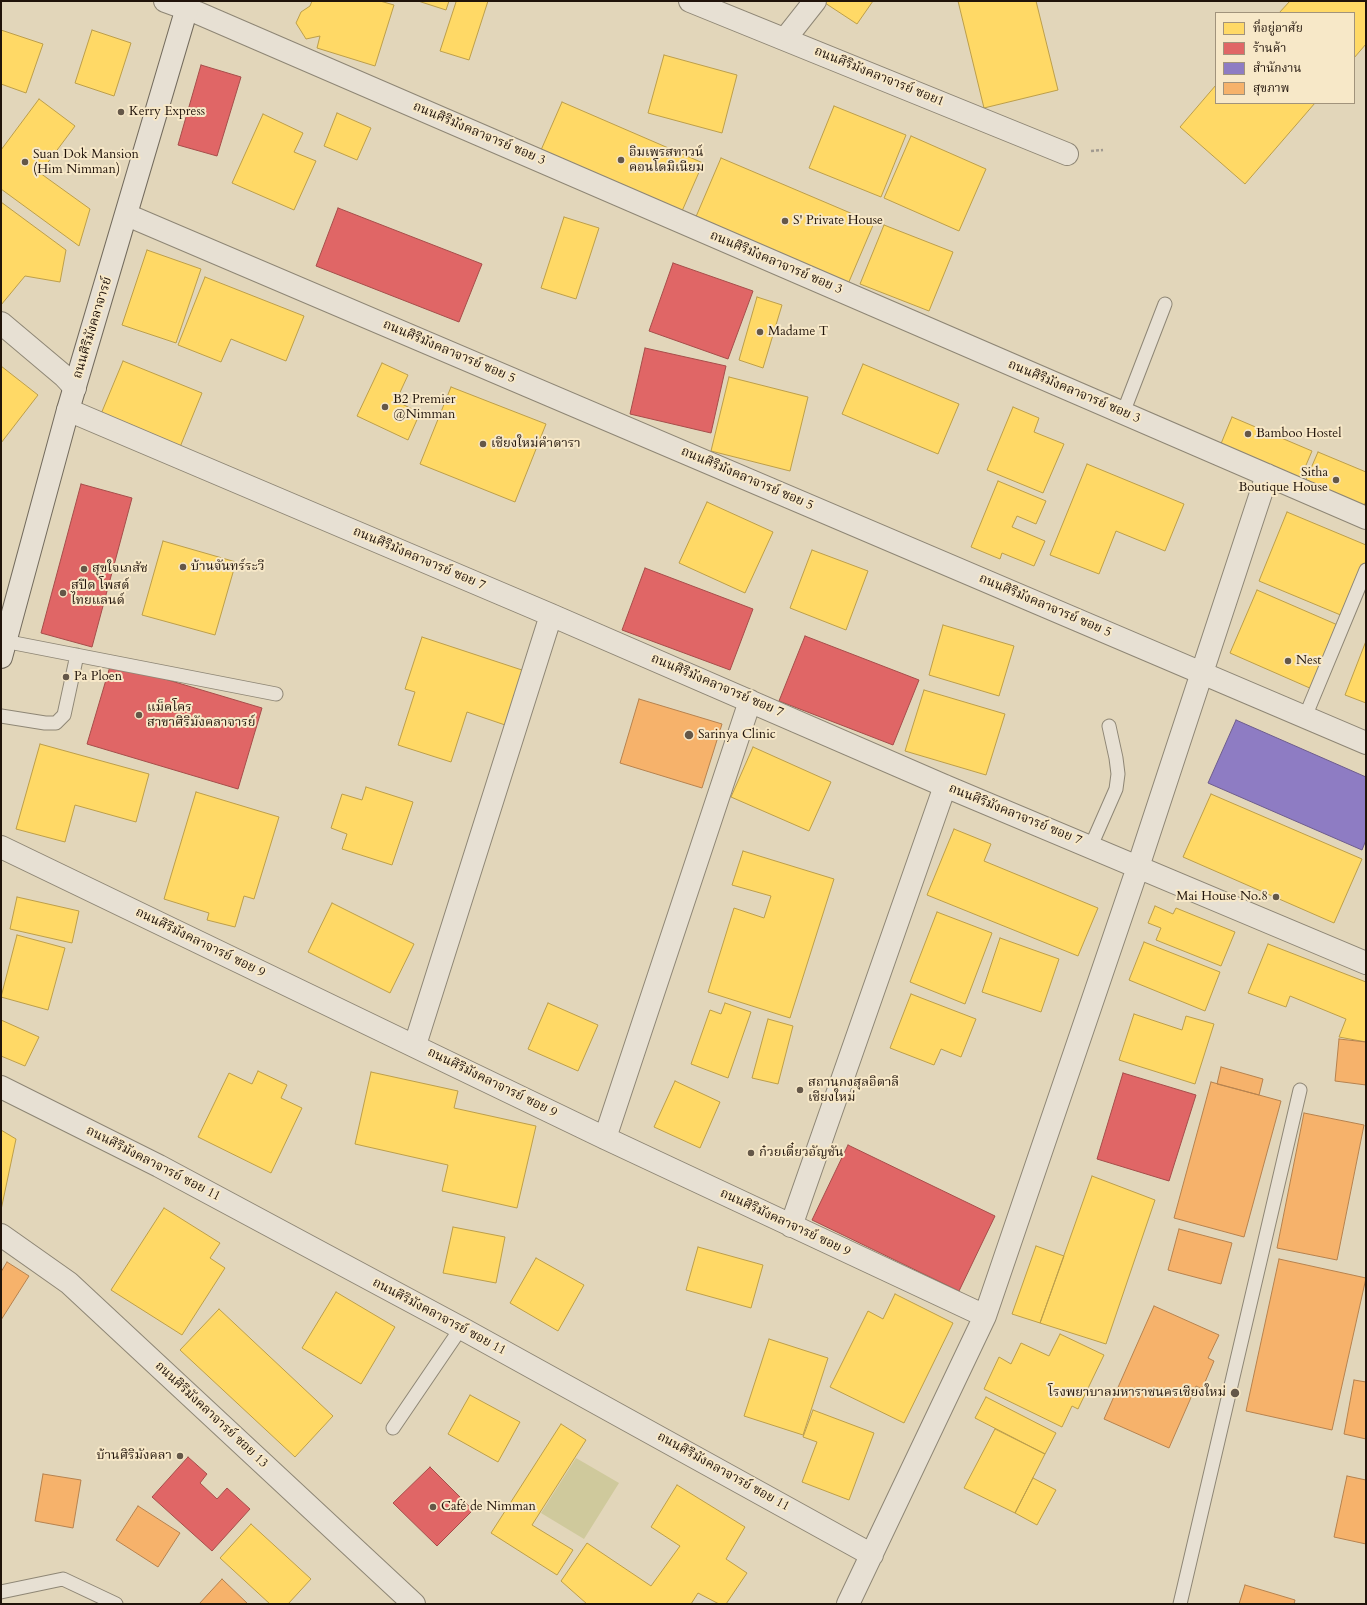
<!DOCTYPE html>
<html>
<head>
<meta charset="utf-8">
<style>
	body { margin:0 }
	#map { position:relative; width:1367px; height:1605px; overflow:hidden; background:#e2d6ba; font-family:Cardo,"Noto Serif Thai",serif }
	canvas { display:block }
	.frame { position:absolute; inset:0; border:2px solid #20130a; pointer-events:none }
	.legend { position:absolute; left:1215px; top:12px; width:140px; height:92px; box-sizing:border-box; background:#f7e8c8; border:1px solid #a1937c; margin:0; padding:5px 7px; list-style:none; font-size:12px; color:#20130a }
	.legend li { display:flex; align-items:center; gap:8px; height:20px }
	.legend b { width:20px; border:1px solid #a1937c }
</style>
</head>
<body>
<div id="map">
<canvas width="1367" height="1605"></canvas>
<div class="frame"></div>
<ul class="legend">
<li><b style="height:11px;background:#ffd966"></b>ที่อยู่อาศัย</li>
<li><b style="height:11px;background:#e06666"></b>ร้านค้า</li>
<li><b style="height:11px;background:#8e7cc3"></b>สำนักงาน</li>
<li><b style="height:11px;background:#f6b26b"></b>สุขภาพ</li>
</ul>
</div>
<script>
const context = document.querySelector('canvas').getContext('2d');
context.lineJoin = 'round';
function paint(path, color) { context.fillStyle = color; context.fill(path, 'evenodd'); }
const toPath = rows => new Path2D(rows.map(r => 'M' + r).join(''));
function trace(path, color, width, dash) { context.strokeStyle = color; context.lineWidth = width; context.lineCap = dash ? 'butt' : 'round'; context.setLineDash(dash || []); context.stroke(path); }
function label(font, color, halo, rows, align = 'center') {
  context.font = font + ' Cardo,"Noto Serif Thai",serif'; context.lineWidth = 4; context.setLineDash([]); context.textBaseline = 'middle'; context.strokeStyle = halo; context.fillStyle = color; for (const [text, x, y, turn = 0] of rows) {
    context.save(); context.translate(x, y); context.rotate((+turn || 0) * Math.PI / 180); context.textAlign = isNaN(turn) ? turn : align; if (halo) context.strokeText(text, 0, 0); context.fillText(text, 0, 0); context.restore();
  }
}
paint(toPath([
	[576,1458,619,1483,584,1539,541,1513]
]), '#cfc99c');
const homes = toPath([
	[312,1,380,1,394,5,375,66,317,48,320,36,306,39,296,23,301,12,310,6,312,1],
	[418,1,449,1,446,10,418,1],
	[454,1,488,1,469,60,440,51,456,2,454,1],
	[822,1,873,1,857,24,822,1],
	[958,1,1036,1,1058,90,984,108,958,1],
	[1290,1,1366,1,1366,44,1354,58,1354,13,1279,13,1290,1],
	[1,30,43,44,26,93,1,84,1,30],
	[92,30,131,43,114,96,75,83,92,30],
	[664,55,737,75,722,133,648,113,664,55],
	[1216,85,1216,103,1315,103,1245,184,1180,127,1216,85],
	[39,99,75,126,40,173,90,209,79,246,1,189,1,150,39,99],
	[562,102,703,163,679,218,538,157,562,102],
	[834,106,906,135,881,197,809,168,834,106],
	[337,113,371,128,357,160,324,146,337,113],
	[263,114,303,133,294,152,316,161,294,210,232,183,263,114],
	[911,136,986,169,959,231,884,198,911,136],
	[721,158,874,223,848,284,695,219,721,158],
	[1,202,66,250,60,282,25,276,1,305,1,202],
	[564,217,599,228,576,299,541,288,564,217],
	[884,225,953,252,929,311,860,284,884,225],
	[147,250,201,269,176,343,122,325,147,250],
	[205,277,304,316,286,361,231,339,221,362,178,345,205,277],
	[757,297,782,305,763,368,739,360,757,297],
	[123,361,202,393,180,447,101,414,123,361],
	[382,363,408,375,396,401,420,413,408,440,357,416,382,363],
	[863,364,959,404,938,454,842,414,863,364],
	[1,366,38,395,1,443,1,366],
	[729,377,808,397,790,471,711,451,729,377],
	[451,387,546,424,515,502,420,464,451,387],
	[1013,407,1039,418,1034,432,1064,444,1043,493,987,470,1013,407],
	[1232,417,1312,451,1298,484,1218,451,1232,417],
	[1318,452,1366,472,1366,501,1361,513,1302,489,1318,452],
	[1087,464,1184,504,1165,551,1116,531,1099,574,1050,555,1087,464],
	[998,481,1046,501,1036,524,1017,516,1012,527,1045,541,1034,566,1002,553,1000,559,971,547,998,481],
	[707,502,773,532,745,593,679,563,707,502],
	[1287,512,1366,545,1366,561,1343,616,1259,581,1287,512],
	[163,541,236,562,215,635,142,615,163,541],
	[812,550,868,571,846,630,790,608,812,550],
	[1257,590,1340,626,1312,689,1230,653,1257,590],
	[943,625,1014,646,999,696,929,675,943,625],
	[422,637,531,673,514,728,467,712,451,762,398,745,415,692,405,689,422,637],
	[1366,641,1366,703,1345,695,1366,641],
	[924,690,1005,714,986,775,905,751,924,690],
	[40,744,149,774,136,822,75,805,65,842,16,829,40,744],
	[753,747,831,782,809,831,731,797,753,747],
	[366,787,413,802,392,865,342,849,347,834,331,828,342,794,362,800,366,787],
	[196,792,279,817,254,899,244,896,235,927,207,920,209,913,164,899,196,792],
	[1211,794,1362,859,1334,923,1183,857,1211,794],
	[954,829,991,844,984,861,1098,908,1078,956,927,895,954,829],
	[743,851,834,879,790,1018,708,992,734,908,764,918,771,896,732,885,743,851],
	[17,897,79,911,72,943,10,929,17,897],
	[332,903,414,944,390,993,308,952,332,903],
	[1155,906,1173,914,1176,908,1235,932,1221,966,1156,940,1161,928,1148,923,1155,906],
	[937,912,992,933,965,1004,910,982,937,912],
	[17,935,65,948,48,1010,1,997,17,935],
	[1000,938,1059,959,1041,1012,982,992,1000,938],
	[1144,942,1220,972,1205,1011,1129,980,1144,942],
	[1268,944,1366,982,1366,1042,1339,1037,1346,1019,1290,996,1286,1007,1248,993,1268,944],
	[911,994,976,1019,961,1057,941,1049,934,1065,890,1048,911,994],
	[548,1003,598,1025,578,1071,528,1049,548,1003],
	[725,1003,751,1012,728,1078,691,1064,710,1010,721,1014,725,1003],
	[1134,1014,1182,1030,1186,1016,1214,1024,1195,1084,1119,1060,1134,1014],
	[768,1019,793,1026,778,1084,752,1078,768,1019],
	[1,1020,39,1037,25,1066,1,1056,1,1020],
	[258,1071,287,1085,281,1098,302,1108,271,1173,198,1137,229,1073,252,1084,258,1071],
	[371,1072,458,1091,454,1108,536,1126,517,1208,442,1191,448,1165,355,1144,371,1072],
	[675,1081,720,1102,700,1148,654,1127,675,1081],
	[1,1130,16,1139,1,1210,1,1130],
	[1092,1176,1155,1200,1106,1344,1040,1323,1092,1176],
	[164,1208,220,1243,210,1258,225,1268,182,1335,111,1290,164,1208],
	[453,1227,505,1237,496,1283,443,1273,453,1227],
	[1036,1246,1064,1256,1040,1323,1012,1314,1036,1246],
	[698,1247,763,1265,751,1308,686,1290,698,1247],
	[536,1258,584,1285,558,1331,510,1303,536,1258],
	[336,1292,395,1327,361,1384,302,1348,336,1292],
	[895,1294,953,1323,904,1423,830,1387,868,1311,883,1319,895,1294],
	[219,1309,333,1416,295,1457,180,1350,219,1309],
	[1060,1334,1104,1355,1078,1409,1072,1406,1062,1427,984,1389,999,1357,1011,1364,1021,1343,1049,1356,1060,1334],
	[769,1339,828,1358,803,1435,744,1416,769,1339],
	[470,1395,520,1422,498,1462,448,1434,470,1395],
	[986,1397,1056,1433,1045,1454,975,1418,986,1397],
	[813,1410,874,1433,849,1500,802,1482,817,1442,803,1437,813,1410],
	[561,1424,586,1440,532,1525,573,1550,557,1575,491,1533,561,1424],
	[995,1429,1045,1454,1015,1513,964,1488,995,1429],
	[1033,1478,1056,1490,1037,1525,1015,1513,1033,1478],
	[677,1485,745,1527,726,1559,747,1573,726,1604,719,1604,698,1593,691,1604,587,1604,561,1581,587,1543,651,1586,680,1546,651,1527,677,1485],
	[251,1524,311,1579,288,1604,270,1604,220,1558,251,1524]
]);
paint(homes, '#ffd966');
trace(homes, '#bc9e4a', 1);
const shops = toPath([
	[201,65,241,77,217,156,178,145,201,65],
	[338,208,482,264,459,322,316,266,338,208],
	[673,263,753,291,728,359,649,331,673,263],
	[645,348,726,366,711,433,630,414,645,348],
	[81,484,132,498,92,647,41,633,81,484],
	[645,568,753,609,730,670,622,630,645,568],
	[805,636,919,680,893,745,779,701,805,636],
	[111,663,262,708,238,789,87,744,111,663],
	[1123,1073,1196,1095,1169,1181,1097,1159,1123,1073],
	[848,1145,995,1216,959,1291,812,1220,848,1145],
	[188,1457,207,1474,200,1483,217,1499,227,1488,250,1509,212,1551,152,1497,188,1457],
	[430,1467,473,1510,437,1546,393,1503,430,1467]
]);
paint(shops, '#e06666');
trace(shops, '#a64d4a', 1);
const offices = toPath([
	[1236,720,1366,777,1366,840,1362,850,1208,783,1236,720]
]);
paint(offices, '#8e7cc3');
trace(offices, '#6d5c8c', 1);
const health = toPath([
	[639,699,722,724,702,788,620,763,639,699],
	[1339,1039,1366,1042,1366,1085,1335,1081,1339,1039],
	[1221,1067,1263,1079,1259,1095,1217,1084,1221,1067],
	[1211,1082,1281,1101,1244,1237,1174,1218,1211,1082],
	[1304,1113,1364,1125,1337,1260,1277,1248,1304,1113],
	[1179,1229,1232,1243,1221,1284,1168,1270,1179,1229],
	[1279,1259,1366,1278,1332,1430,1246,1411,1279,1259],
	[7,1262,29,1276,1,1320,1,1272,7,1262],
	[1154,1306,1219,1335,1208,1358,1214,1361,1202,1389,1196,1386,1169,1448,1104,1419,1154,1306],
	[1354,1380,1366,1382,1366,1439,1344,1434,1354,1380],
	[43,1474,81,1480,73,1528,35,1521,43,1474],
	[1347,1476,1366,1480,1366,1544,1334,1537,1347,1476],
	[138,1506,180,1533,158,1567,116,1540,138,1506],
	[222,1579,248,1604,199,1604,222,1579],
	[1245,1585,1295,1600,1294,1604,1239,1604,1245,1585]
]);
paint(health, '#f6b26b');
trace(health, '#b6824e', 1);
const lane = toPath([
	[1123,413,1165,304],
	[4,641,276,694],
	[1,716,45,723,56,723,64,715,77,655],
	[1305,717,1366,570],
	[1091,846,1116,789,1118,774,1116,758,1109,726],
	[393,1428,461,1328],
	[1,1592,63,1579,116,1604],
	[1180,1604,1300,1090]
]);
const street = toPath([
	[165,1,198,13,1366,518],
	[690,1,1067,154],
	[785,39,815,1],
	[127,215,1366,743],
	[1,323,64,376,75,388],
	[68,410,551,615,945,786,1366,963],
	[1,847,605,1138,985,1316],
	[415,1045,551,615],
	[1,1087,159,1166,461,1328,872,1555],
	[605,1138,750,701],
	[791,1226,945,786],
	[1,1235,69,1283,414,1604],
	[848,1604,985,1316,1138,867,1267,475]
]);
const secondary = toPath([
	[1,657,68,410,189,1]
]);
trace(lane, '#8e8675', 15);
trace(street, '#8e8675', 24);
trace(secondary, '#736b5d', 24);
trace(toPath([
	[1091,151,1103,150]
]), '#a19a90', 2.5, [3, 2]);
trace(lane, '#e7e0d3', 13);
trace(street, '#e7e0d3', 22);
trace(secondary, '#e7e0d3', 22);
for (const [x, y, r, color] of [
	[121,112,4,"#645748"],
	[621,160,4,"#645748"],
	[25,162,4,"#645748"],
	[785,221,4,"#645748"],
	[760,332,4,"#645748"],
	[385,407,4,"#645748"],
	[1248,434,4,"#645748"],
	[483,444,4,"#645748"],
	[1336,480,4,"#645748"],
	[183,567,4,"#645748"],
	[84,569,4,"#645748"],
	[63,593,4,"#645748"],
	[1288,661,4,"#645748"],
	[66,677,4,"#645748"],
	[139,715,4,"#645748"],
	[689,735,5,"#645748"],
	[1276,897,4,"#645748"],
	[800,1090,4,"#645748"],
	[751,1153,4,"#645748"],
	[1235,1393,5,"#645748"],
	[180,1456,4,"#645748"],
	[433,1507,4,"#645748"]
]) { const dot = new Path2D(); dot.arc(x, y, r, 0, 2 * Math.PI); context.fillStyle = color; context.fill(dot); trace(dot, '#f7e8c8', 1.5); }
label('13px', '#20130a', '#f7e8c8', [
	["ถนนศิริมังคลาจารย์ ซอย1",879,77,22],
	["ถนนศิริมังคลาจารย์ ซอย 3",479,134,23],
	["ถนนศิริมังคลาจารย์ ซอย 3",776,263,23],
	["ถนนศิริมังคลาจารย์",93,328,-73],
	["ถนนศิริมังคลาจารย์ ซอย 5",449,352,23],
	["ถนนศิริมังคลาจารย์ ซอย 3",1074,392,23],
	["ถนนศิริมังคลาจารย์ ซอย 5",747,479,23],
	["ถนนศิริมังคลาจารย์ ซอย 7",419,559,23],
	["ถนนศิริมังคลาจารย์ ซอย 5",1045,606,23],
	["ถนนศิริมังคลาจารย์ ซอย 7",717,686,23],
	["ถนนศิริมังคลาจารย์ ซอย 7",1015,815,22],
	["ถนนศิริมังคลาจารย์ ซอย 9",200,943,26],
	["ถนนศิริมังคลาจารย์ ซอย 9",492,1083,26],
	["ถนนศิริมังคลาจารย์ ซอย 11",153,1164,27],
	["ถนนศิริมังคลาจารย์ ซอย 9",785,1223,25],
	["ถนนศิริมังคลาจารย์ ซอย 11",439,1317,28],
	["ถนนศิริมังคลาจารย์ ซอย 13",211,1415,43],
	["ถนนศิริมังคลาจารย์ ซอย 11",723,1472,29]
]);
label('13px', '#20130a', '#f7e8c8', [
	["Kerry Express",129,112],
	["อิมเพรสทาวน์",629,153],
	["คอนโดมิเนียม",629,168],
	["Suan Dok Mansion",33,155],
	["(Him Nimman)",33,170],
	["S' Private House",793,221],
	["Madame T",768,332],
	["B2 Premier",393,400],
	["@Nimman",393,415],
	["Bamboo Hostel",1256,434],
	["เชียงใหม่คำดารา",491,444],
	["Sitha",1328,473,"right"],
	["Boutique House",1328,488,"right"],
	["บ้านจันทร์ระวี",191,567],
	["สุขใจเภสัช",92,569],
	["สปีด โพสต์",71,586],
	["ไทยแลนด์",71,601],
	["Nest",1296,661],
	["Pa Ploen",74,677],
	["แม็คโคร",147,708],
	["สาขาศิริมังคลาจารย์",147,723],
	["Sarinya Clinic",698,735],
	["Mai House No.8",1268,897,"right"],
	["สถานกงสุลอิตาลี",808,1083],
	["เชียงใหม่",808,1098],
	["ก๋วยเตี๋ยวอัญชัน",759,1153],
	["โรงพยาบาลมหาราชนครเชียงใหม่",1226,1393,"right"],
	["บ้านศิริมังคลา",172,1456,"right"],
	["Café de Nimman",441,1507]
], 'left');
</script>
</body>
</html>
